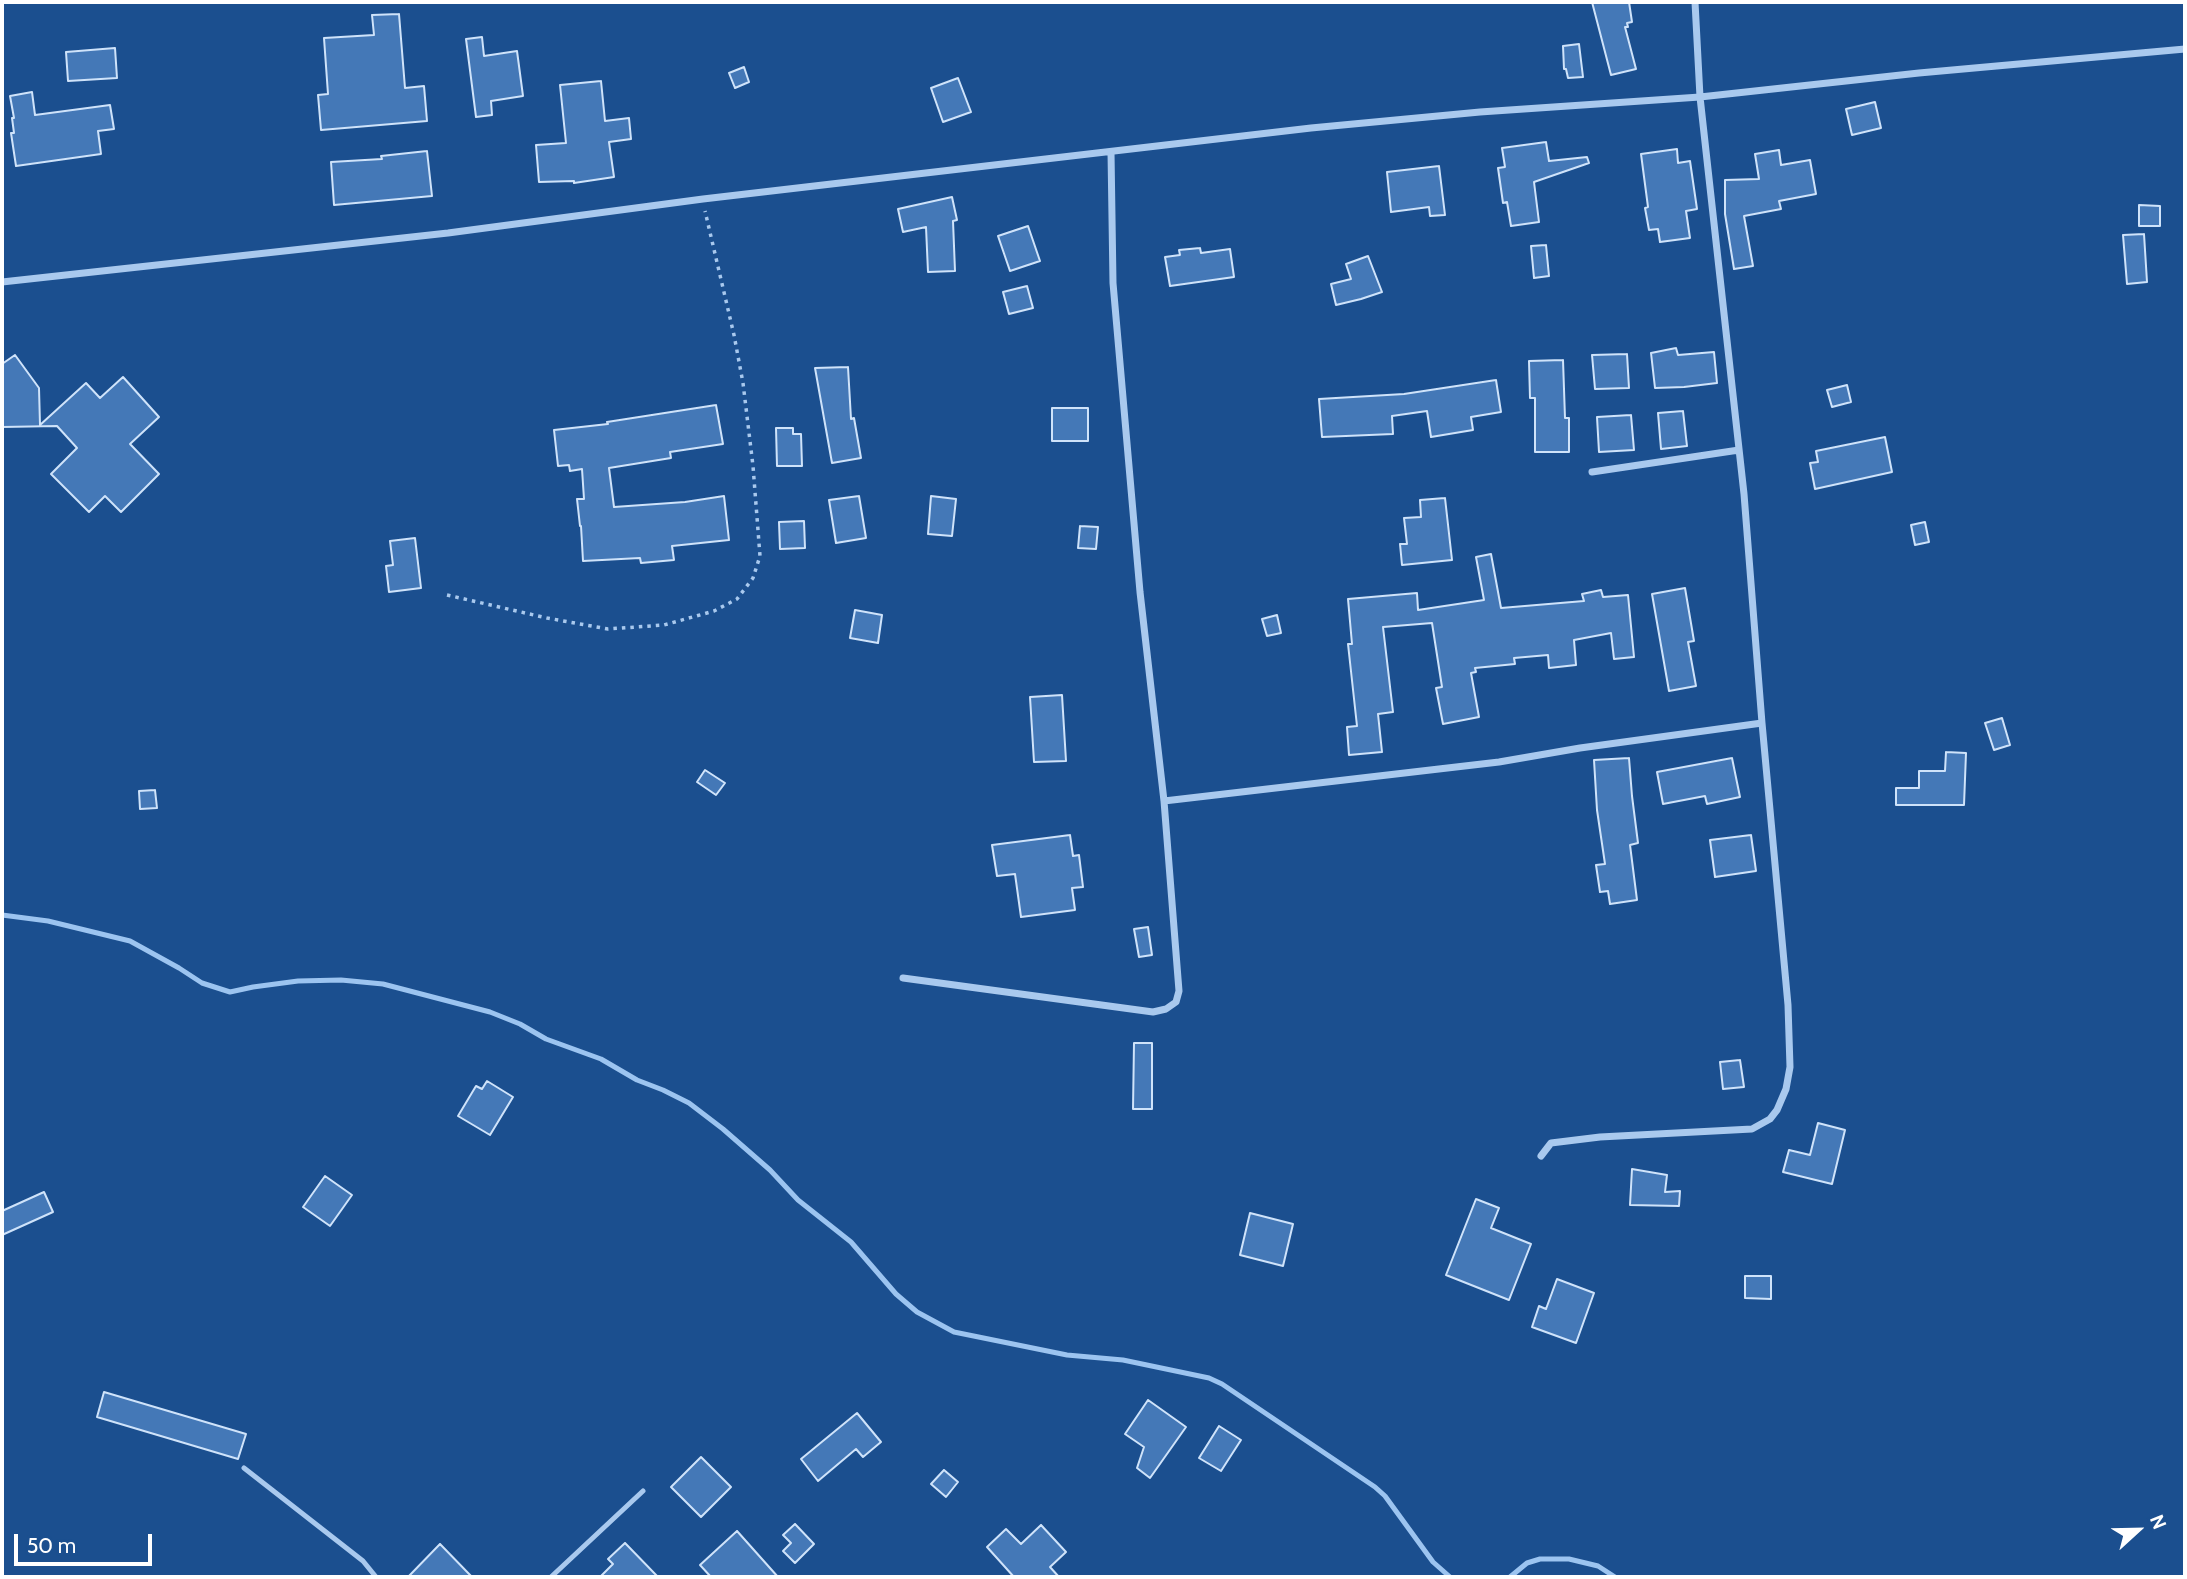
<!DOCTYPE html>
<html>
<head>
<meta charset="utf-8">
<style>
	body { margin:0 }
	#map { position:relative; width:2187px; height:1579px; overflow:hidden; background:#1b4f8f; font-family:Cabin,sans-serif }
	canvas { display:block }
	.frame { position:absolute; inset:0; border:4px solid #fff; pointer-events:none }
	.north { position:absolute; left:2103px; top:1495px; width:70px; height:70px; -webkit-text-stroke:5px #1b4f8f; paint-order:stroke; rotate:68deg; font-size:19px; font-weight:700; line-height:28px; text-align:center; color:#fff }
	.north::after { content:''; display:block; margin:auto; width:24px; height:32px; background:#fff; clip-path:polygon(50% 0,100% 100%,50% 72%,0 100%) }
	.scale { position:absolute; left:14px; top:1534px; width:138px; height:32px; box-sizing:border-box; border:4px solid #fff; border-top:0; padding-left:9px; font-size:21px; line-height:24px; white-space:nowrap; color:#fff; -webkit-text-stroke:5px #1b4f8f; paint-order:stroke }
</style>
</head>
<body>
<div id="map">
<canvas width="2187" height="1579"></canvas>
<div class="frame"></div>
<div class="north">N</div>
<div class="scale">50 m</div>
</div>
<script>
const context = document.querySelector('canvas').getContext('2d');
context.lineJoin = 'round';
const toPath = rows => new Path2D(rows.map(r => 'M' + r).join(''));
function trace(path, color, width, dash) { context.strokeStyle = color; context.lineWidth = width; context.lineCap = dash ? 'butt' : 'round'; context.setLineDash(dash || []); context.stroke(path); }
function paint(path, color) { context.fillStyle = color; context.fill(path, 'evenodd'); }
trace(toPath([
	[2,915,48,921,130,941,179,968,202,983,230,992,253,987,298,981,341,980,383,984,490,1012,520,1024,546,1039,601,1059,637,1080,663,1090,689,1103,723,1129,770,1170,798,1200,851,1242,896,1294,917,1312,954,1332,1067,1355,1123,1360,1209,1378,1222,1384,1375,1487,1385,1496,1433,1562,1450,1577],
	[1510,1577,1527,1563,1540,1559,1569,1559,1598,1566,1615,1577]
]), '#9cc4f0', 5);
const building = toPath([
	[1592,2,1629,2,1632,22,1627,23,1628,27,1625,27,1636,69,1611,75,1592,2],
	[399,14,405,88,424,86,427,121,321,130,318,95,328,94,324,38,374,35,372,15,399,14],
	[482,37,484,56,517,51,523,96,491,101,492,115,476,117,466,39,482,37],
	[1579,44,1583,77,1568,78,1566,69,1564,69,1563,46,1579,44],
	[115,48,117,78,68,81,66,52,115,48],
	[744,67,749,82,735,88,729,73,744,67],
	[958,78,971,112,943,122,931,88,958,78],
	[601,81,605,121,629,118,631,139,609,142,614,177,574,183,574,181,539,182,536,145,566,143,560,85,601,81],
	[32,92,35,115,110,105,114,129,98,131,101,154,16,166,11,133,14,133,12,118,14,118,10,96,32,92],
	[1875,102,1881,128,1852,135,1846,109,1875,102],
	[1546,142,1549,161,1587,157,1589,163,1534,182,1539,222,1511,226,1507,202,1503,203,1498,168,1505,167,1502,148,1546,142],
	[1677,149,1678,163,1690,161,1697,209,1686,211,1690,238,1660,242,1658,229,1649,230,1645,208,1648,207,1641,154,1677,149],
	[1779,150,1781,165,1810,160,1816,194,1779,201,1781,209,1744,216,1753,266,1734,269,1725,214,1725,180,1759,179,1755,154,1779,150],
	[427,151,432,196,334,205,331,162,382,159,381,156,427,151],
	[1439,166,1445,215,1430,216,1429,207,1391,212,1387,172,1439,166],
	[952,197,957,220,953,221,955,271,928,272,926,227,903,232,898,209,952,197],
	[2139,205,2160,206,2160,226,2139,226,2139,205],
	[1028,226,1040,261,1010,271,998,236,1028,226],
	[2144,234,2147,282,2127,284,2123,235,2144,234],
	[1546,245,1549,276,1534,278,1531,246,1546,245],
	[1200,248,1201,253,1230,249,1234,277,1170,286,1165,257,1180,255,1179,250,1200,248],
	[1368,256,1382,292,1361,299,1336,305,1331,284,1351,279,1346,264,1368,256],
	[1027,286,1033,308,1009,314,1003,292,1027,286],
	[1676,348,1678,355,1714,352,1717,383,1684,387,1655,388,1651,353,1676,348],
	[1627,354,1629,388,1595,389,1592,355,1627,354],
	[15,355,39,388,40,425,86,383,100,398,123,377,159,417,130,444,159,474,121,512,105,496,89,512,51,474,77,448,57,426,2,427,2,364,15,355],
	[1563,360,1565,418,1569,418,1569,452,1535,452,1535,398,1530,398,1529,361,1563,360],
	[848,367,851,419,854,418,861,458,832,463,815,368,848,367],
	[1496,380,1501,412,1471,417,1473,430,1431,437,1427,411,1392,416,1393,434,1322,437,1319,399,1404,394,1496,380],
	[1847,385,1851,402,1832,407,1827,390,1847,385],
	[716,405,723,444,670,452,671,458,609,468,614,507,685,502,724,496,729,540,672,546,674,560,641,563,640,558,583,561,581,526,580,526,577,499,584,499,582,469,570,471,569,465,558,466,554,430,608,424,607,422,716,405],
	[1052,408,1088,408,1088,441,1052,441,1052,408],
	[1683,411,1687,446,1661,449,1658,413,1683,411],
	[1631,415,1634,450,1599,452,1597,417,1631,415],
	[776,428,793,428,793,434,801,434,802,466,777,466,776,428],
	[1885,437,1892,472,1815,489,1810,463,1818,462,1816,451,1885,437],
	[859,496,866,538,836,543,829,500,859,496],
	[931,496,956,499,952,536,928,534,931,496],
	[1445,498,1452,560,1402,565,1400,544,1407,544,1404,518,1421,517,1420,500,1445,498],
	[804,521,805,548,780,549,779,522,804,521],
	[1925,522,1929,542,1915,545,1911,525,1925,522],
	[1080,526,1098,527,1096,549,1078,548,1080,526],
	[415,538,421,588,389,592,386,566,393,565,390,541,415,538],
	[1491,554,1501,608,1584,601,1582,594,1601,590,1603,597,1628,595,1634,657,1614,659,1611,633,1574,640,1576,665,1549,668,1548,655,1514,658,1515,664,1475,668,1476,672,1471,673,1479,717,1443,724,1436,688,1442,687,1432,623,1383,627,1393,712,1378,714,1382,752,1349,755,1347,727,1357,726,1348,644,1352,644,1348,599,1417,593,1418,610,1484,600,1476,557,1491,554],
	[1685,588,1694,641,1688,642,1696,686,1669,691,1652,594,1685,588],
	[855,610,882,615,878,643,850,638,855,610],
	[1277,615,1281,633,1267,636,1262,619,1277,615],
	[1062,695,1066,761,1034,762,1030,697,1062,695],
	[2002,718,2010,745,1994,750,1985,723,2002,718],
	[1946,752,1966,753,1964,805,1896,805,1896,788,1919,788,1919,771,1945,771,1946,752],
	[1629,758,1632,796,1638,843,1630,845,1637,900,1610,904,1608,891,1600,892,1596,865,1605,864,1597,810,1594,760,1629,758],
	[1732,758,1740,797,1707,804,1705,796,1663,804,1657,772,1732,758],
	[705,770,725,783,716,795,697,782,705,770],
	[155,790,157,808,140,809,139,791,155,790],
	[1070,835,1073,856,1079,855,1083,887,1072,888,1075,910,1021,917,1015,874,997,876,992,845,1070,835],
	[1751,835,1756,871,1715,877,1710,840,1751,835],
	[1148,927,1152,955,1139,957,1134,929,1148,927],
	[1134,1043,1152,1043,1152,1109,1133,1109,1134,1043],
	[1740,1060,1744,1087,1723,1089,1720,1062,1740,1060],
	[487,1081,513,1097,490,1135,458,1116,476,1086,482,1089,487,1081],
	[1818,1123,1845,1130,1832,1184,1783,1172,1789,1150,1810,1155,1818,1123],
	[1632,1169,1667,1175,1665,1192,1680,1191,1679,1206,1630,1205,1632,1169],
	[325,1176,352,1195,330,1226,303,1207,325,1176],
	[44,1192,53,1212,2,1235,2,1211,44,1192],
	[1476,1199,1499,1208,1491,1228,1531,1244,1509,1300,1446,1275,1476,1199],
	[1250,1213,1293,1224,1283,1266,1240,1255,1250,1213],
	[1745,1276,1771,1276,1771,1299,1745,1298,1745,1276],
	[1557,1279,1594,1293,1576,1343,1532,1327,1539,1306,1546,1309,1557,1279],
	[104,1392,246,1434,238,1459,97,1417,104,1392],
	[1148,1400,1186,1427,1150,1478,1137,1468,1144,1447,1125,1434,1148,1400],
	[857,1413,881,1442,863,1457,856,1449,818,1481,801,1459,857,1413],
	[1219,1426,1241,1440,1221,1471,1199,1458,1219,1426],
	[701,1457,731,1487,701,1517,671,1487,701,1457],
	[944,1470,958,1482,946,1497,931,1484,944,1470],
	[795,1524,814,1544,795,1563,783,1551,791,1543,783,1535,795,1524],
	[1041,1525,1066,1552,1050,1567,1059,1577,1014,1577,987,1547,1006,1529,1021,1544,1041,1525],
	[737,1531,778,1577,711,1577,700,1565,737,1531],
	[625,1543,658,1577,600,1577,613,1564,608,1559,625,1543],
	[440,1544,472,1577,408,1577,440,1544]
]);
paint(building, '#4478b7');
trace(building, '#cfe3fa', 2);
trace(toPath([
	[447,595,547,618,608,629,664,625,714,611,737,599,753,578,760,556,753,466,743,383,734,335,705,211]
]), '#a9c9ee', 3.5, [3.5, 5]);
trace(toPath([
	[244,1468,363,1561,376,1577],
	[551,1577,643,1491]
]), '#a9c9ee', 5);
trace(toPath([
	[2,282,448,233,703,199,1311,128,1480,112,1700,97,1919,73,2185,49],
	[1592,472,1739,450],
	[1164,801,1499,762,1580,748,1762,723],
	[903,978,1153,1012,1166,1009,1176,1002,1179,991,1164,801,1140,592,1113,283,1111,152],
	[1541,1156,1551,1143,1600,1137,1752,1129,1770,1119,1777,1110,1786,1089,1790,1067,1788,1005,1762,723,1744,494,1700,97,1695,2]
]), '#a9c9ee', 7);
</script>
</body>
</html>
